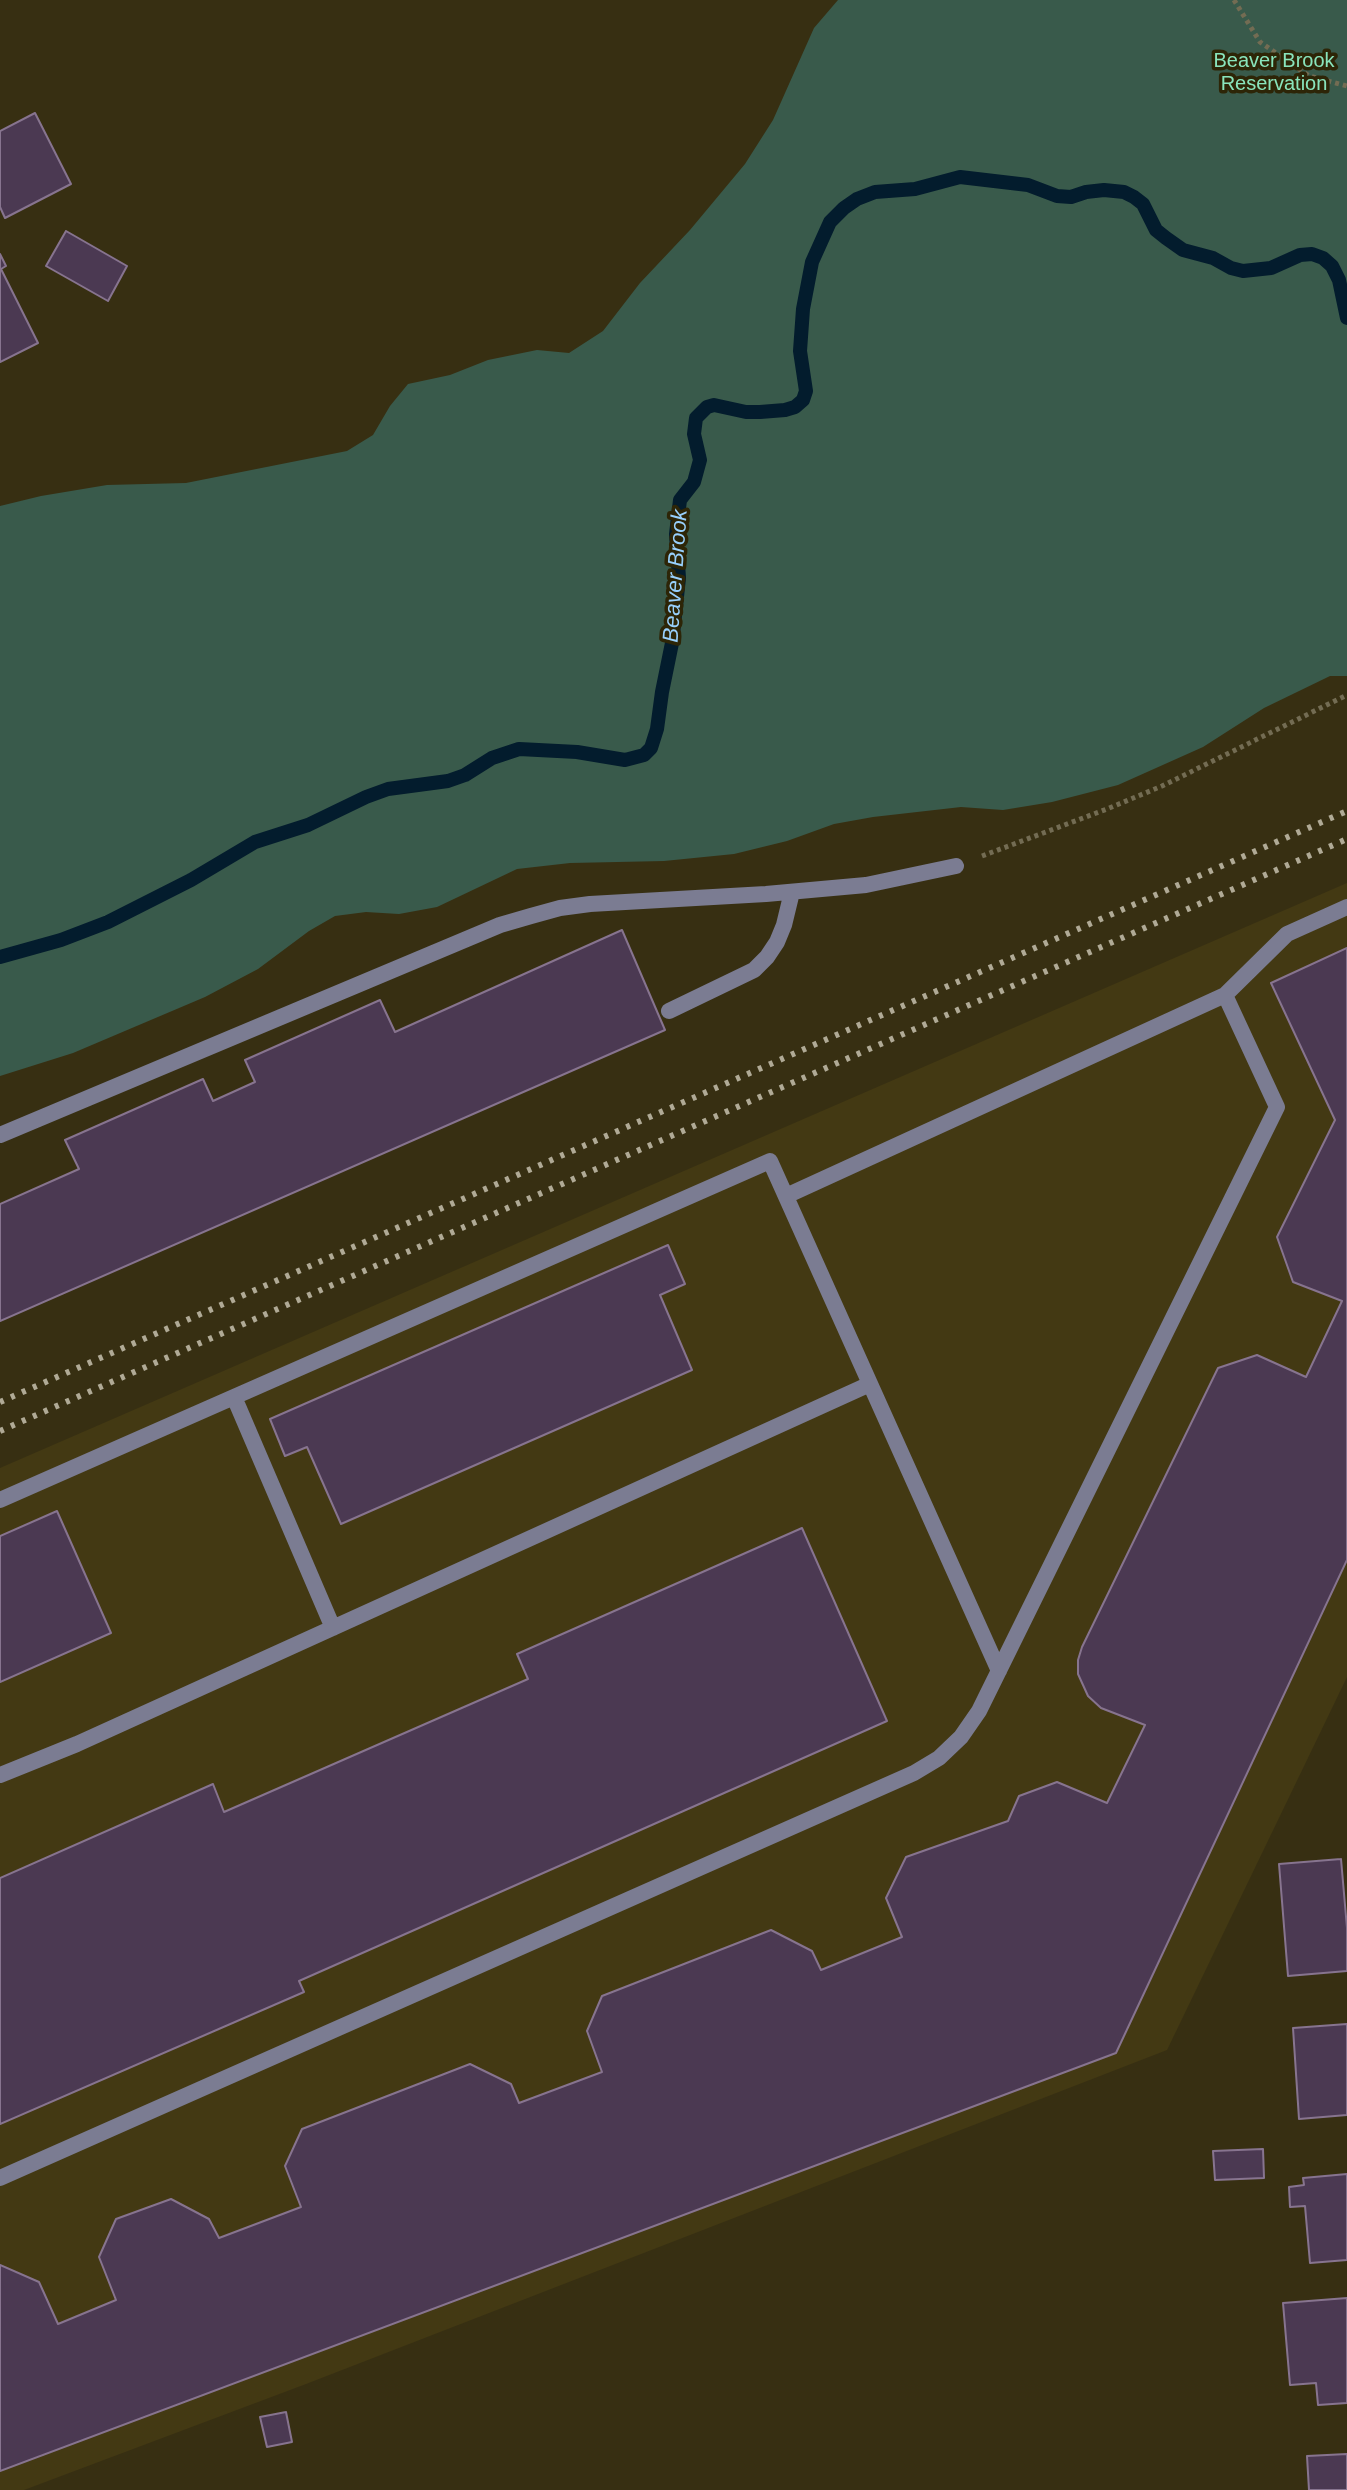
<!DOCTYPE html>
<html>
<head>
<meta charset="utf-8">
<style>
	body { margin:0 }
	canvas { display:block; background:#372f12 }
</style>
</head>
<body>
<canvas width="1347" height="2490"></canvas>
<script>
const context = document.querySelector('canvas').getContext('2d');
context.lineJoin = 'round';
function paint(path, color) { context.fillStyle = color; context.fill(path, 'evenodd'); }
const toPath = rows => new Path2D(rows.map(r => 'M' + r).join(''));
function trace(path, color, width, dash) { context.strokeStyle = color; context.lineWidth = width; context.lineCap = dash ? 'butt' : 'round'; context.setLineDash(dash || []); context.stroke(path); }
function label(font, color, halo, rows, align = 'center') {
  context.font = font + ' Arial,sans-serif'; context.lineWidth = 7; context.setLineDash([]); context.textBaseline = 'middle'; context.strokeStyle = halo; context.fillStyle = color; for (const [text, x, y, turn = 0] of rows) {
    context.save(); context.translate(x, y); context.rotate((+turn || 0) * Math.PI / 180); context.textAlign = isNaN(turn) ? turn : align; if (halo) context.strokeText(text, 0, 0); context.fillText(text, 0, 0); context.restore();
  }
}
paint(toPath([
	[1347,883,1347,1677,1167,2050,306,2384,24,2490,0,2490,0,1468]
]), '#433913');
paint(toPath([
	[838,0,1347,0,1347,676,1330,676,1264,708,1203,747,1118,785,1052,802,1003,810,961,807,873,817,834,824,787,841,734,854,664,861,570,863,517,869,437,907,399,914,366,912,335,916,309,931,258,969,205,997,73,1053,0,1076,0,506,41,496,107,485,186,483,347,451,373,435,390,406,408,384,450,375,488,360,537,350,569,353,603,331,640,283,690,230,745,164,773,120,814,28]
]), '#395a4b');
trace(toPath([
	[0,957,61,940,108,922,191,880,255,842,308,825,366,797,388,789,448,781,465,775,492,758,519,749,577,752,625,760,644,755,651,748,657,729,662,692,672,643,679,578,676,534,680,500,694,482,700,460,694,434,696,418,707,407,714,405,746,412,760,412,785,410,795,407,803,400,806,391,800,351,803,309,812,262,830,222,844,208,857,199,875,192,915,189,960,177,1028,185,1057,196,1071,197,1086,192,1104,190,1124,192,1134,197,1143,204,1156,230,1166,238,1183,250,1213,258,1231,268,1243,271,1271,268,1300,255,1312,254,1323,258,1332,266,1339,280,1347,318]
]), '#031c2d', 14);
const building = toPath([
	[35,113,71,184,5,218,0,207,0,131,35,113],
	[66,231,127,266,108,301,46,266,66,231],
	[0,254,6,266,1,269,38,343,0,362,0,254],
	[622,930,665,1030,0,1321,0,1204,79,1169,65,1140,203,1079,213,1101,255,1082,245,1060,380,1000,395,1032,622,930],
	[1347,948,1347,1560,1116,2053,0,2471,0,2265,39,2282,58,2324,116,2300,99,2257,116,2219,171,2199,209,2219,219,2238,301,2207,285,2166,302,2129,470,2064,511,2084,519,2103,602,2072,587,2031,602,1996,771,1930,812,1951,821,1970,902,1937,886,1898,906,1857,1008,1821,1019,1796,1057,1782,1107,1803,1145,1725,1101,1708,1088,1696,1078,1674,1078,1660,1082,1647,1218,1368,1257,1355,1306,1377,1342,1301,1293,1282,1277,1237,1335,1120,1271,983,1347,948],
	[668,1245,685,1284,660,1295,692,1370,341,1524,307,1447,285,1456,270,1419,668,1245],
	[57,1511,111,1633,0,1682,0,1536,57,1511],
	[802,1528,887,1721,299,1981,304,1992,0,2124,0,1878,213,1784,224,1812,528,1679,517,1654,802,1528],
	[1341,1859,1347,1928,1347,1971,1288,1976,1279,1864,1341,1859],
	[1347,2024,1347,2115,1299,2119,1293,2028,1347,2024],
	[1263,2149,1264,2178,1215,2180,1213,2151,1263,2149],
	[1347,2174,1347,2260,1310,2263,1305,2206,1290,2207,1289,2187,1304,2185,1303,2178,1347,2174],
	[1347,2298,1347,2403,1318,2405,1316,2383,1290,2385,1283,2303,1347,2298],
	[286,2412,292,2442,267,2447,260,2417,286,2412],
	[1347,2454,1347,2490,1309,2490,1307,2456,1347,2454]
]);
paint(building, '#4b3952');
trace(building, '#87748f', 2);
trace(toPath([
	[1234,0,1260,42,1309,76,1347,86],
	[982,856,1107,809,1162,786,1347,695]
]), '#736c53', 5, [4, 4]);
trace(toPath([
	[669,1011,754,970,767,957,777,942,784,925,792,892],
	[0,1135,500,925,531,916,560,908,590,904,766,894,866,885,956,866],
	[786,1196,1225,995,1287,934,1347,907],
	[234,1397,333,1628],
	[0,1500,770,1161,999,1671],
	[0,1775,77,1744,870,1384],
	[0,2178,914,1773,939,1758,961,1737,979,1711,1277,1107,1225,995]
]), '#7b7c92', 16);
trace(toPath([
	[0,1402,1347,811],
	[0,1431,1347,839]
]), '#b0aa96', 6, [4, 8]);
label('20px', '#89e4bc', '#2d2507', [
	["Beaver Brook",1274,61],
	["Reservation",1274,84]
]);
label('italic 22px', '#98d0fc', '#2d2507', [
	["Beaver Brook",676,576,-86]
]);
</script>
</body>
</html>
